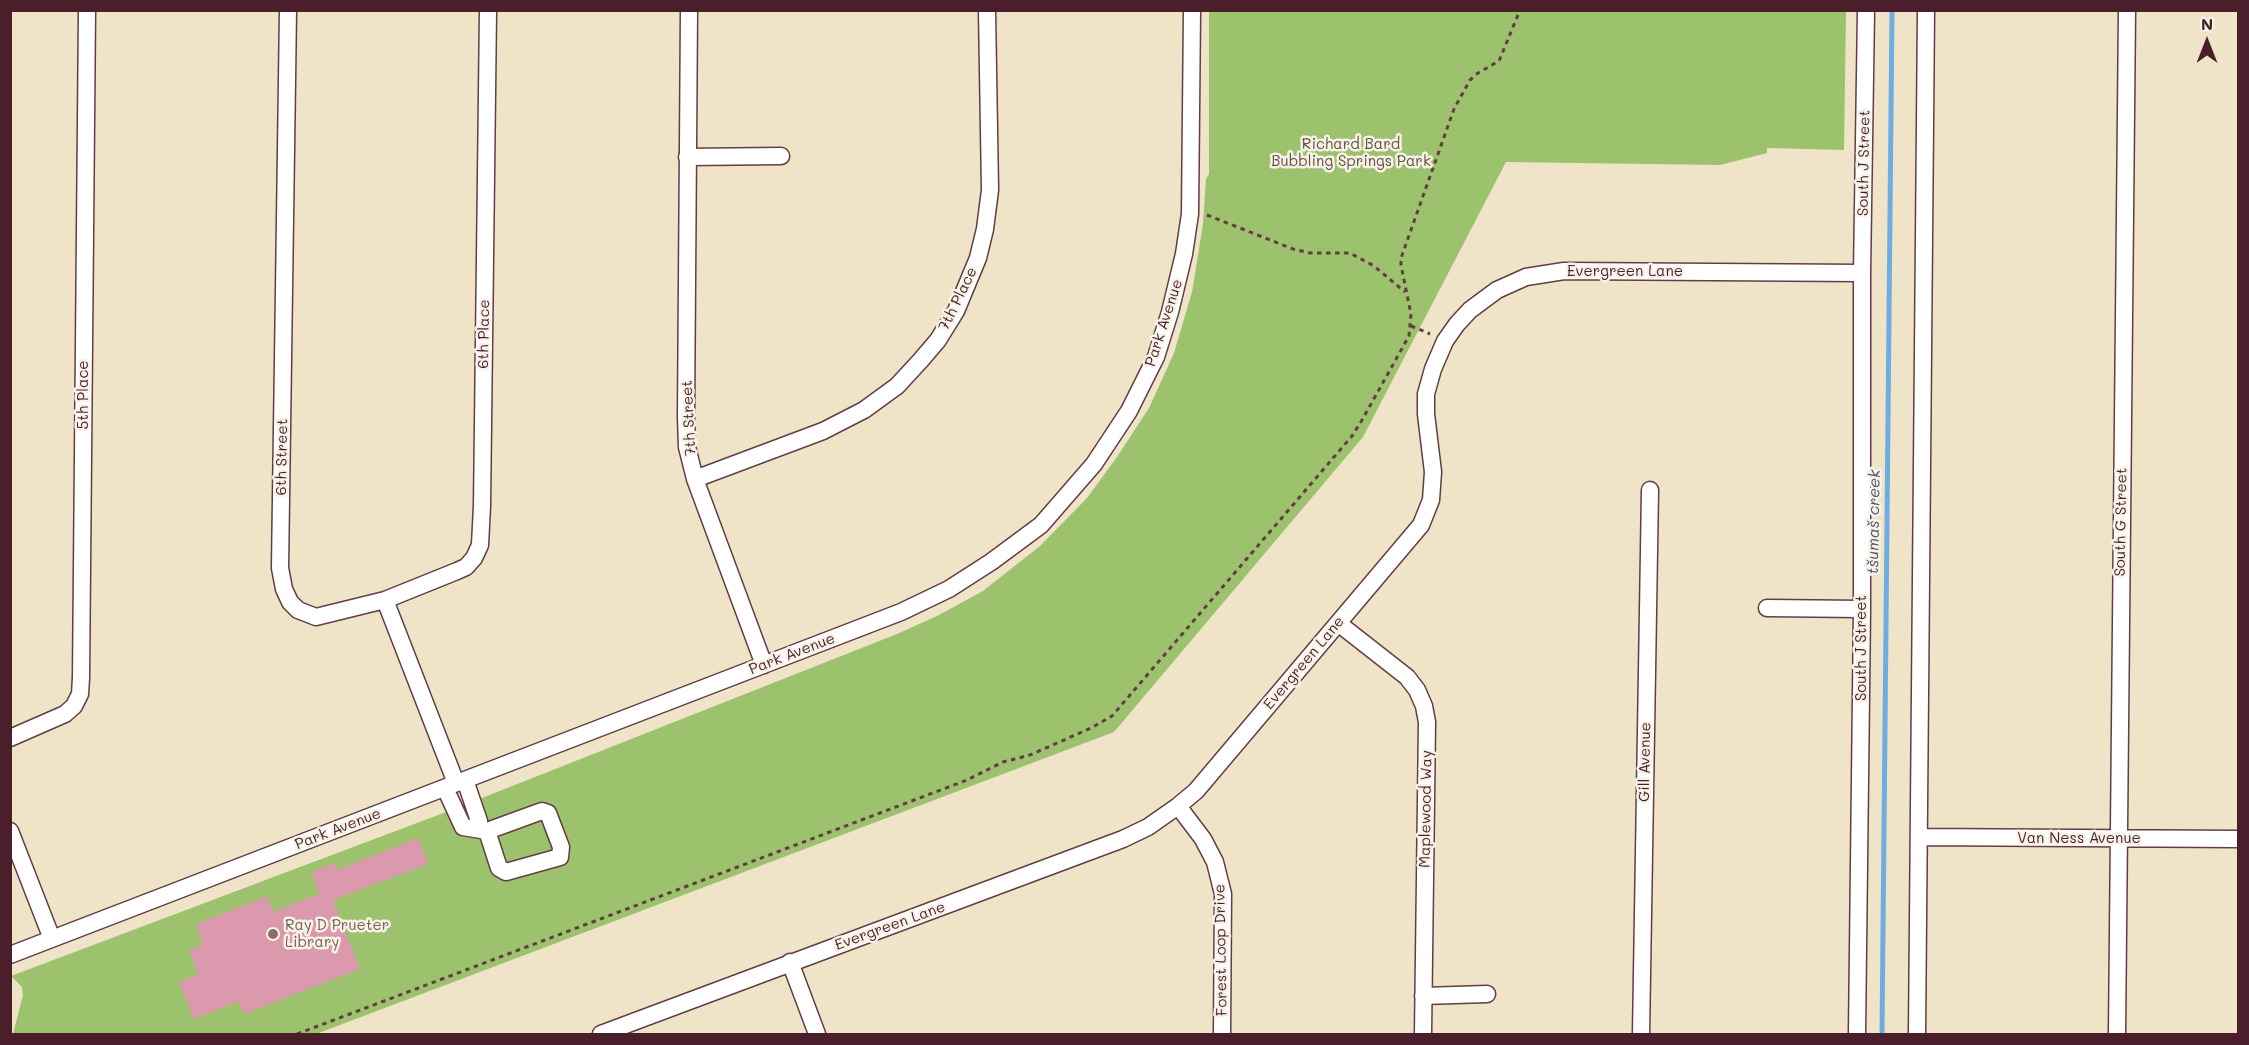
<!DOCTYPE html>
<html>
<head>
<meta charset="utf-8">
<style>
	body { margin:0 }
	#map { position:relative; width:2249px; height:1045px; overflow:hidden; background:#efe4c8; font-family:Mali,sans-serif }
	canvas { display:block }
	.frame { position:absolute; inset:0; border:12px solid #4a1f2b; pointer-events:none }
	.north { position:absolute; left:2177px; top:12px; width:60px; height:60px; -webkit-text-stroke:4px #f7f3e8; paint-order:stroke; rotate:0deg; font-size:16px; font-weight:700; line-height:24px; text-align:center; color:#4a1f2b }
	.north::after { content:''; display:block; margin:auto; width:21px; height:27px; background:#4a1f2b; clip-path:polygon(50% 0,100% 100%,50% 72%,0 100%) }
</style>
</head>
<body>
<div id="map">
<canvas width="2249" height="1045"></canvas>
<div class="frame"></div>
<div class="north">N</div>
</div>
<script>
const context = document.querySelector('canvas').getContext('2d');
context.lineJoin = 'round';
function paint(path, color) { context.fillStyle = color; context.fill(path, 'evenodd'); }
const toPath = rows => new Path2D(rows.map(r => 'M' + r).join(''));
function trace(path, color, width, dash) { context.strokeStyle = color; context.lineWidth = width; context.lineCap = dash ? 'butt' : 'round'; context.setLineDash(dash || []); context.stroke(path); }
function label(font, color, halo, rows, align = 'center') {
  context.font = font + ' Mali,sans-serif'; context.lineWidth = 5; context.setLineDash([]); context.textBaseline = 'middle'; context.strokeStyle = halo; context.fillStyle = color; for (const [text, x, y, turn = 0] of rows) {
    context.save(); context.translate(x, y); context.rotate((+turn || 0) * Math.PI / 180); context.textAlign = isNaN(turn) ? turn : align; if (halo) context.strokeText(text, 0, 0); context.fillText(text, 0, 0); context.restore();
  }
}
paint(toPath([
	[1209,11,1846,11,1844,150,1767,148,1767,153,1720,165,1506,162,1363,437,1114,732,316,1034,13,1034,23,995,22,987,11,976,454,809,897,634,937,616,983,591,1040,546,1087,498,1117,457,1149,408,1174,353,1192,292,1203,224,1206,179,1209,174]
]), '#9dc26d');
trace(toPath([
	[1882,1034,1892,10]
]), '#6fade1', 5);
paint(toPath([
	[418,838,428,864,333,900,360,969,244,1014,239,1001,194,1019,179,982,198,974,189,950,203,945,196,924,268,896,273,912,319,894,311,872,334,863,337,870]
]), '#db99ad');
const minor = toPath([
	[288,10,280,568,284,589,290,602,298,610,316,617,385,600,457,571,466,567,474,558,480,545,482,506,488,10],
	[689,10,686,417,687,447,695,479,764,665],
	[687,157,781,156],
	[695,479,823,431,864,410,897,386,921,360,938,340,956,311,978,258,985,229,990,190,987,10],
	[385,600,456,783],
	[1767,608,1862,609],
	[1338,623,1407,677,1417,690,1424,706,1427,722,1423,1034],
	[10,738,65,714,74,706,80,694,81,678,87,10],
	[445,788,463,827,475,829,479,821,465,780],
	[1178,806,1203,839,1215,862,1223,894,1222,1034],
	[475,829,487,831,542,811,548,813,561,847,560,857,506,872,499,868,487,831],
	[10,831,52,939],
	[1919,837,2238,839],
	[10,955,901,612,949,589,991,562,1041,525,1094,464,1129,411,1156,357,1170,312,1184,254,1190,214,1192,10],
	[790,962,817,1034],
	[1423,996,1487,994],
	[601,1034,1123,839,1148,827,1178,806,1196,791,1421,525,1431,500,1433,472,1426,414,1426,394,1433,369,1445,341,1457,324,1470,310,1497,290,1526,277,1564,271,1862,273],
	[1641,1034,1650,490],
	[1857,1034,1862,609,1862,273,1866,10],
	[1917,1034,1926,10],
	[2117,1034,2127,10]
]);
trace(minor, '#633d43', 19);
trace(toPath([
	[1207,215,1293,249,1310,253,1350,253,1374,266,1405,292],
	[1411,326,1430,334],
	[297,1034,967,780,1003,762,1030,755,1091,728,1112,716,1352,436,1362,420,1409,336,1411,314,1401,265,1401,258,1454,109,1470,80,1478,73,1499,61,1520,10]
]), '#633d43', 3, [4.5, 4.5]);
trace(minor, '#fff', 16);
for (const [x, y, r, color] of [
	[273,934,6,"#8d6e63"]
]) { const dot = new Path2D(); dot.arc(x, y, r, 0, 2 * Math.PI); context.fillStyle = color; context.fill(dot); trace(dot, '#f7f3e8', 2); }
label('15px', '#63503f', '#f7f3e8', [
	["Richard Bard",1351,144],
	["Bubbling Springs Park",1351,161]
]);
label('15px', '#4a1f2b', '#f7f3e8', [
	["South J Street",1864,163,-89],
	["Evergreen Lane",1625,271],
	["7th Place",958,299,-64],
	["Park Avenue",1164,323,-72],
	["6th Place",484,334,-89],
	["5th Place",83,395,-90],
	["7th Street",689,418,-93],
	["6th Street",282,457,-89],
	["South G Street",2121,522,-89],
	["South J Street",1861,648,-90],
	["Park Avenue",792,654,-21],
	["Evergreen Lane",1304,663,-50],
	["Gill Avenue",1645,762,-89],
	["Maplewood Way",1426,809,-89],
	["Park Avenue",338,829,-21],
	["Van Ness Avenue",2079,838],
	["Evergreen Lane",890,926,-20],
	["Forest Loop Drive",1221,950,-91]
]);
label('15px', '#785e54', '#f7f3e8', [
	["Ray D Prueter",285,925],
	["Library",285,942]
], 'left');
label('italic 16px', '#57516b', '#f7f3e8', [
	["tšumaš creek",1874,522,-89]
]);
</script>
</body>
</html>
